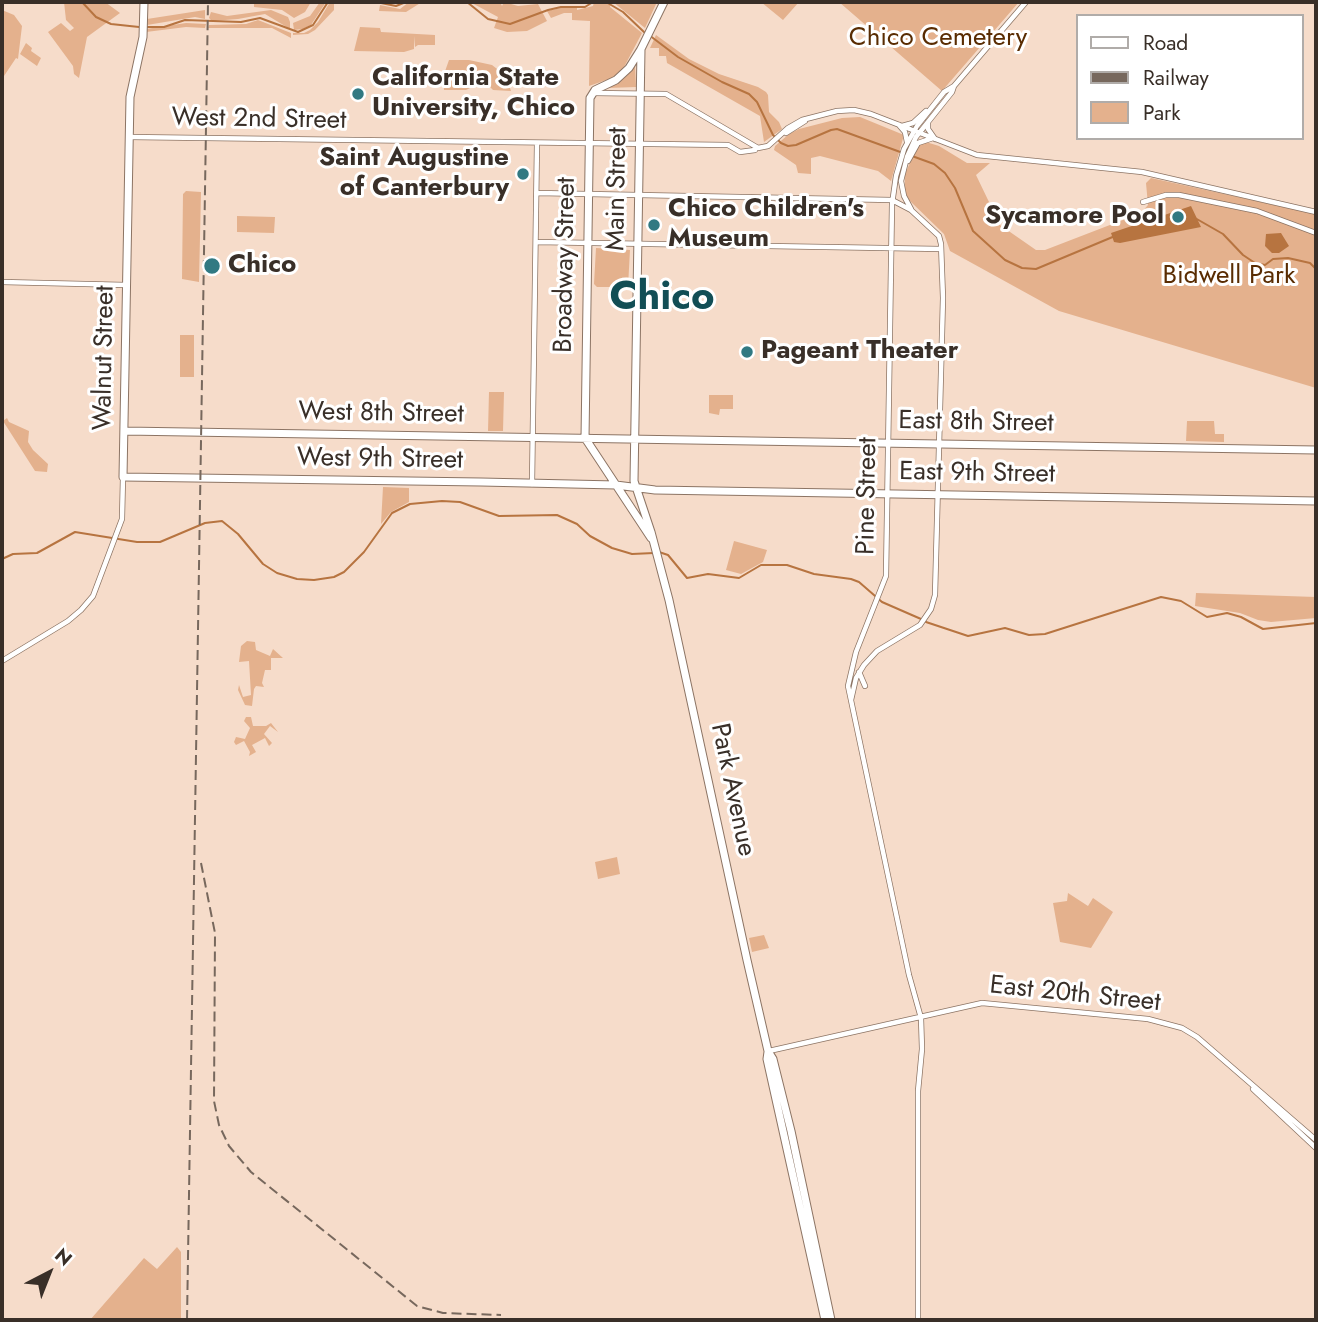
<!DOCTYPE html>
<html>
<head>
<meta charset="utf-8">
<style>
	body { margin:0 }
	#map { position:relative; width:1318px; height:1322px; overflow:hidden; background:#f6dcca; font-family:Jost,sans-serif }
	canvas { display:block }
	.frame { position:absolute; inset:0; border:4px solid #392f28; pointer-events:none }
	.legend { position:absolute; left:1076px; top:14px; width:228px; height:126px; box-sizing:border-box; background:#fff; border:2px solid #b0aca9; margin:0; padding:9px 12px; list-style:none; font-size:21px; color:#392f28 }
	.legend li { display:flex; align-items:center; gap:14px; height:35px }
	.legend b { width:35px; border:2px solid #b0aca9 }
	.north { position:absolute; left:14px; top:1238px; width:70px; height:70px; -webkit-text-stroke:5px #fff; paint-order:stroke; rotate:42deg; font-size:19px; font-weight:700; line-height:28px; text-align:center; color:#392f28 }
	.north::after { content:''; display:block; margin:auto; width:24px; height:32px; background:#392f28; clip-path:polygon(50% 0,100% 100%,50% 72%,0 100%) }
</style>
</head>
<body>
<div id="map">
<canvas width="1318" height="1322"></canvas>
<div class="frame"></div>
<ul class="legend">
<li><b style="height:9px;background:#fff"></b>Road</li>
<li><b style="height:9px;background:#77685d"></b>Railway</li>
<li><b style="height:19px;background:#e4b18d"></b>Park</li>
</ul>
<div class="north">N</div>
</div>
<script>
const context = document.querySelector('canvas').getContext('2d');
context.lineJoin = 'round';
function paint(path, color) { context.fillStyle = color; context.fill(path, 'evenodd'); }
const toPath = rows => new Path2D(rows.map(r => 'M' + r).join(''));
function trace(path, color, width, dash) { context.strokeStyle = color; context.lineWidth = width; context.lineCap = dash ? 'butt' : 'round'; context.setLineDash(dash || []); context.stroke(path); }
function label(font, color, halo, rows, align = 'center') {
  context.font = font + ' Jost,sans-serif'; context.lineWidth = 6; context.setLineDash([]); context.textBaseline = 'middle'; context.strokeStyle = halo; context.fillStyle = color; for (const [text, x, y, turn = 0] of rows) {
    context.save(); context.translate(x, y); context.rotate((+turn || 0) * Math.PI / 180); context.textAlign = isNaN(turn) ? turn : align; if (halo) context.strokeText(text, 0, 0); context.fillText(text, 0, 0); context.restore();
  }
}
paint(toPath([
	[64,2,105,2,120,13,87,37,79,78,74,74,73,66,48,32,61,23,70,31,74,28,66,20],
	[254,2,311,2,305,12,294,18,282,10,254,7],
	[320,2,326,2,311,25,303,29,294,30,293,23,310,16],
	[330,2,334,2,334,10,315,30,308,34,293,35,293,33,304,33,310,30,318,22],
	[409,2,422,2,406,12,379,11,380,5,400,9],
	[470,2,500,2,502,6,504,2,518,6,538,4,547,21,527,31,507,32,494,28,498,17],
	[594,2,605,4,611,2,610,7,642,33,623,69,612,78,589,86,590,21,572,20,572,13,564,13,551,18,547,11,561,8,577,8,577,10,593,6],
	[613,2,657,2,645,28],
	[761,2,799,2,783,20],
	[839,2,1019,2,942,91],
	[2,10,14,15,22,26,18,59,16,58,2,79],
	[205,10,205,19,195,17,147,25,147,19],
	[271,10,288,17,290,22,290,29,265,14,238,19,212,21,209,18,211,12,227,16],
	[258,20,291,33,291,38,272,28,208,28,209,25,246,24],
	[186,23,206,24,205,28,186,27,146,32,146,29],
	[360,27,380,28,381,32,435,35,435,45,418,45,415,47,414,36,414,49,404,52,354,51],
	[656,35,689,59,719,74,758,87,766,92,768,95,769,112,779,122,782,129,764,142,760,116,667,63,666,56,659,56,659,48,650,48],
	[26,43,32,48,31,51,41,58,37,66,20,54],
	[449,60,469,60,492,65,506,76,511,91,493,90,489,86,478,84,466,90,444,90,443,77],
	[635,63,636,87,607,88,625,77],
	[860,117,904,135,891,181,878,171,820,156,811,158,811,174,798,173,796,165,774,150,775,146,789,134,799,129,842,118],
	[926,142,939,146,967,163,990,163,976,175,989,202,986,204,988,211,1003,213,999,221,1000,225,1036,250,1045,250,1141,213,1148,205,1146,183,1151,178,1316,214,1316,388,1059,311,950,251,944,234,909,200,905,192,905,174,916,149,919,144],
	[186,191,201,192,199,282,182,279,183,194],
	[237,216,275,217,274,233,237,232],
	[596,248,630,250,628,287,597,287,594,284],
	[180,335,194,335,194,377,180,377],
	[489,392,504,392,503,431,488,431],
	[709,395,733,395,733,409,720,409,719,415,709,413],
	[7,418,9,422,29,431,28,442,33,450,48,464,47,472,35,471,3,421],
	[1187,421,1214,421,1215,434,1224,434,1224,442,1186,441],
	[383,487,409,488,409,502,391,512,381,524],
	[734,541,767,550,763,562,741,574,726,570],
	[1196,593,1316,597,1316,618,1271,622,1258,620,1240,613,1195,606],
	[247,641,255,642,256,650,270,656,273,649,283,658,271,658,271,670,265,670,262,683,264,687,256,686,254,689,252,706,245,705,238,690,239,685,243,697,251,695,249,661,239,662,241,646],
	[246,717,251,717,253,726,266,726,271,723,278,732,270,726,264,734,272,743,269,746,265,738,252,745,256,752,249,756,250,752,244,741,236,745,234,742,236,737,245,739,250,728,244,721],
	[617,857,620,874,598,879,595,862],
	[1068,893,1088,906,1093,898,1113,912,1091,948,1060,942,1053,903,1067,901],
	[764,935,769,948,752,952,749,938],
	[177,1247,181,1252,181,1320,90,1320,144,1258,157,1269]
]), '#e4b18d');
paint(toPath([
	[1191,206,1201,227,1120,243,1114,242,1111,233],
	[1281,233,1289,246,1279,253,1272,253,1265,246,1266,234]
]), '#b77440');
trace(toPath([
	[82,2,96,17,111,24,139,27],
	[376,2,396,6,406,2],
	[467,2,488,19,510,24,548,10,561,7,585,7,593,2],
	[606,2,623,12,644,32],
	[145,27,164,27,185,20,241,22,260,18,298,32,313,25,328,2],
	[649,35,678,57,722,82,749,94,757,102,773,135,781,143,788,146,796,145,831,130,837,129,903,153],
	[912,156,934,164,945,173,955,188,973,231,1005,260,1022,268,1036,269,1115,236],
	[1195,218,1223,234,1243,255,1255,263,1265,265,1273,259,1288,258,1310,263,1316,269],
	[659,552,668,555,687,578,708,574,739,578,761,565,787,565,814,574,851,579,859,582,882,602,921,619],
	[2,559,13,554,37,553,75,532,137,542,160,542,205,523,222,521,238,534,263,564,277,573,297,579,314,580,334,577,344,572,364,552,392,513,410,504,442,501,460,502,499,516,557,515,577,524,590,536,612,548,632,554,654,553],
	[926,622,968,636,1005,628,1029,635,1045,634,1161,597,1181,601,1207,617,1227,613,1241,617,1263,629,1316,623]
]), '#b77440', 2);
const minor = toPath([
	[593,93,666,94,758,148,768,146,788,128,802,120,837,111,854,110,871,114,977,155,1142,172,1316,212],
	[928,122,928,129,935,139],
	[899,125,905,132,907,142],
	[902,126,913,123,926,111],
	[786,133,805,121],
	[129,137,728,145,740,152,755,150],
	[908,161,918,143,933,138],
	[537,193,892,200,911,210,939,236,941,244,943,298,935,595,931,609,920,625,877,651,864,665,856,678,851,700],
	[1143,202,1166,195,1179,195,1257,211,1316,233],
	[911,209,904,196,901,181,907,157,916,137,952,92,954,86,1026,2],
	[536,242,941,249],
	[2,282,127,285],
	[532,484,537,143],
	[2,661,68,621,81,610,93,596,122,519,123,477],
	[859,672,865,686],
	[769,1051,982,1003,1148,1019,1182,1028,1197,1037,1316,1140],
	[1253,1089,1316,1148],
	[918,1320,918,1091,922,1049,921,1018,909,975,848,686,856,652,886,576,892,204,896,176,904,149,917,126,944,92,954,86]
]);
const major = toPath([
	[144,2,143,37,130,97,123,477,481,482,616,485,655,490,1316,501],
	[641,49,634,481,651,532,669,600,747,960,768,1051,773,1059,791,1131,831,1320],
	[125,431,1316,450],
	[585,438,590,98,595,90,616,80,629,68,641,49,664,2],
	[585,438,651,538],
	[768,1052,767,1059,825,1320]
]);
trace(minor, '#8c7464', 6);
trace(major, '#8c7464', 9);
trace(minor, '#fff', 4.5);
trace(major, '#fff', 7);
trace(toPath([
	[201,863,215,933,214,1101,219,1125,229,1146,251,1172,417,1306,443,1313,501,1315],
	[187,1320,208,2]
]), '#77685d', 2, [10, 5]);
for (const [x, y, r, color] of [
	[358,94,7,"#317982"],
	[523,174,7,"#317982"],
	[1178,217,7,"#317982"],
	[654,225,7,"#317982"],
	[212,266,9,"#317982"],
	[747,352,7,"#317982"]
]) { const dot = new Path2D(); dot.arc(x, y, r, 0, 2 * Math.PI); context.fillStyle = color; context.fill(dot); trace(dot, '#fff', 2.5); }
label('26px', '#592c02', '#fff', [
	["Chico Cemetery",938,39],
	["Bidwell Park",1229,277]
]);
label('bold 26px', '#392f28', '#fff', [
	["California State",372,79],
	["University, Chico",372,109],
	["Saint Augustine",509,159,"right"],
	["of Canterbury",509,189,"right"],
	["Chico Children's",668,210],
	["Museum",668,240],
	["Sycamore Pool",1164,217,"right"],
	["Chico",228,266],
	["Pageant Theater",761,352]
], 'left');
label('26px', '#392f28', '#fff', [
	["West 2nd Street",259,120,1],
	["Main Street",618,189,-89],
	["Broadway Street",566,265,-89],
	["Walnut Street",105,358,-89],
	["West 8th Street",381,414,1],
	["East 8th Street",976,423,1],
	["West 9th Street",380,460,1],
	["East 9th Street",977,474,1],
	["Pine Street",868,496,-89],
	["Park Avenue",732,790,78],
	["East 20th Street",1075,995,6]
]);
label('bold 40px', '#124e55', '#fff', [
	["Chico",662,299]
]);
</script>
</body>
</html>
